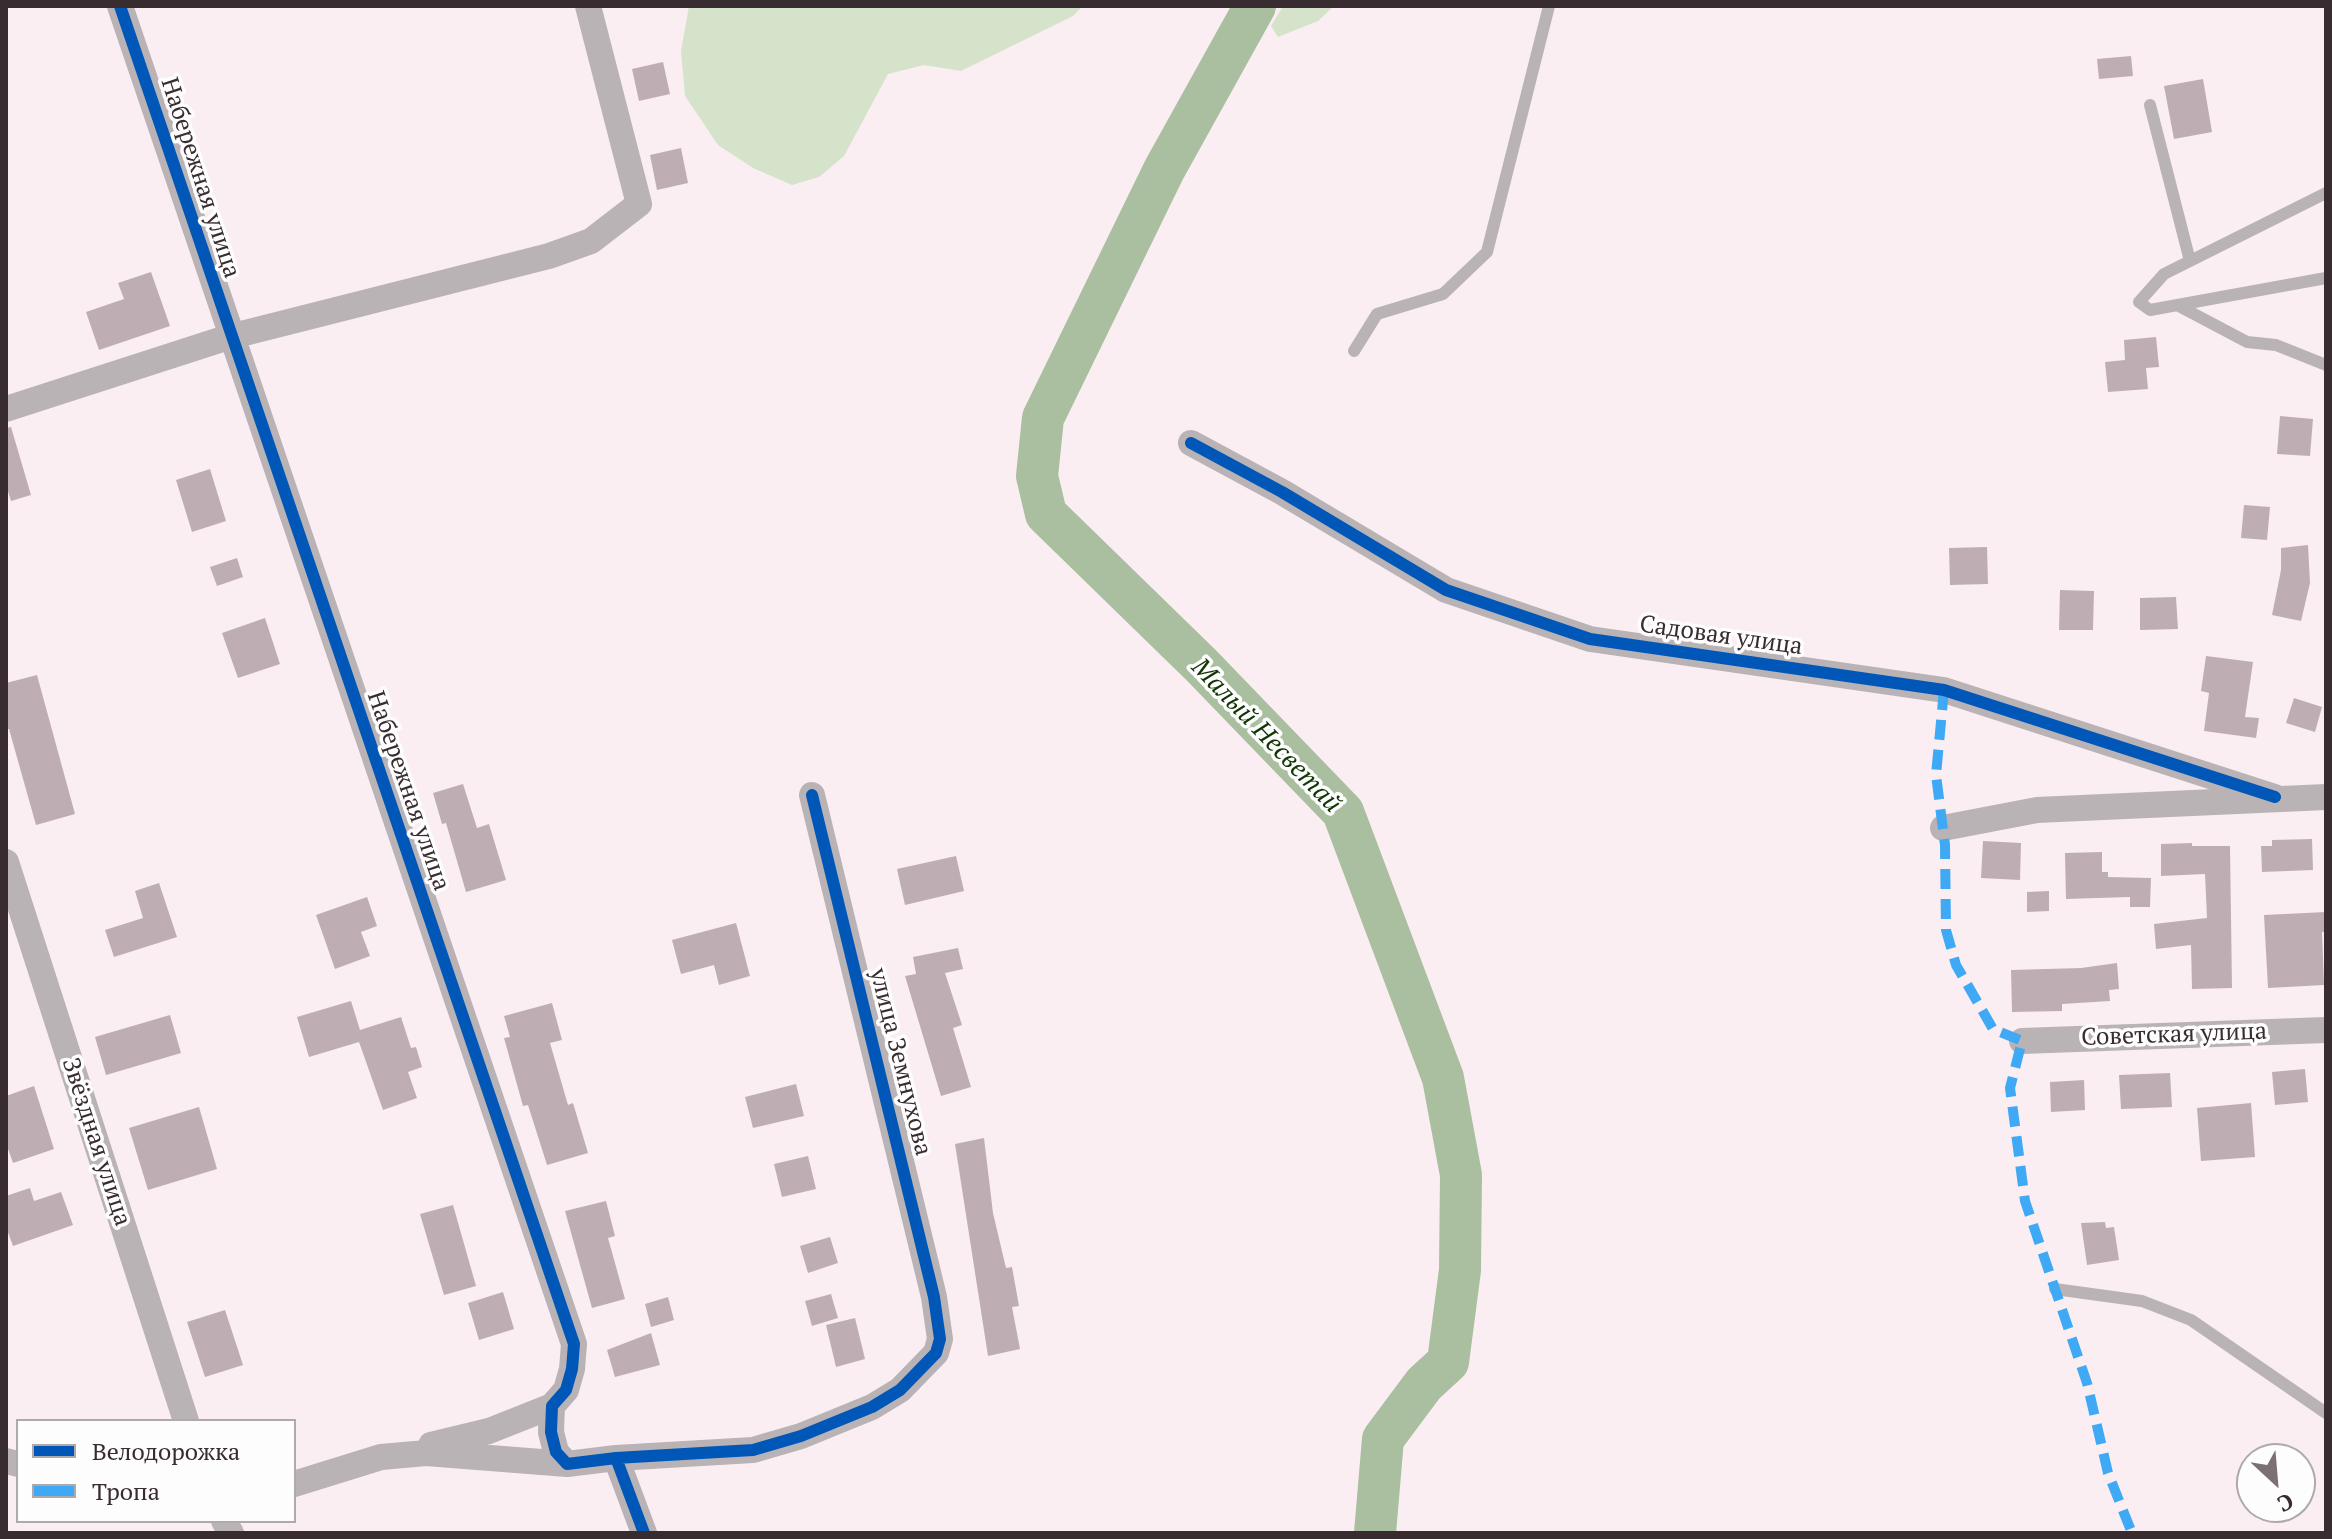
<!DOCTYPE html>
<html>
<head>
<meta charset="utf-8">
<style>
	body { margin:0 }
	#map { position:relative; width:2332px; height:1539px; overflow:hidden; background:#faeef2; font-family:"PT Serif",serif }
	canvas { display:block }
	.frame { position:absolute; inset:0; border:8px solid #392c30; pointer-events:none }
	.legend { position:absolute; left:16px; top:1419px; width:280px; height:104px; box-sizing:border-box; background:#fdfdfd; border:2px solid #afa9ab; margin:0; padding:10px 14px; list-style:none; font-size:24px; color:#392c30 }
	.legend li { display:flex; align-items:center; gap:16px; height:40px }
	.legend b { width:40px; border:2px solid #afa9ab }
	.north { position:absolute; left:2236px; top:1443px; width:80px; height:80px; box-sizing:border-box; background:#fdfdfd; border:2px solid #afa9ab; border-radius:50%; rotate:154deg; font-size:22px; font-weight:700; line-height:32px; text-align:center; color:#392c30 }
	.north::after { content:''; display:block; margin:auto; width:28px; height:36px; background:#7d7074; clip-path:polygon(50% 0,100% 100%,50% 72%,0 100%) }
</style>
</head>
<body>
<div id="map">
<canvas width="2332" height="1539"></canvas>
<div class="frame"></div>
<ul class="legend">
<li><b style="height:10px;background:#0057b8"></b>Велодорожка</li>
<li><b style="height:10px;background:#3fa9f5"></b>Тропа</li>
</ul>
<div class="north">С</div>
</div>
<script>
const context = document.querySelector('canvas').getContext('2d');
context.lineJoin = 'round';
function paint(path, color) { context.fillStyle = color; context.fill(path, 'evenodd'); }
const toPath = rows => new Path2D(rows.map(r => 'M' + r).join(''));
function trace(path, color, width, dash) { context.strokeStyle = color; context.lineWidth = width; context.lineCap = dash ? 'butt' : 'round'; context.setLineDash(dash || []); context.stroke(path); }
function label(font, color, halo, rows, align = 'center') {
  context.font = font + ' "PT Serif",serif'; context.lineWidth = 7; context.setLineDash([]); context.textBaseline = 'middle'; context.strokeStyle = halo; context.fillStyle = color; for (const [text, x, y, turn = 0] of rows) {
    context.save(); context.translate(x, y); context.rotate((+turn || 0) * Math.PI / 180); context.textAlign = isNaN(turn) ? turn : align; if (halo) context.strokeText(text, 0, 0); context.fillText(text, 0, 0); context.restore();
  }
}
paint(toPath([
	[689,6,1083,6,1073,16,961,71,924,65,888,74,844,156,819,177,792,185,753,168,718,145,685,96,681,51],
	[1283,6,1334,6,1318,21,1278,37,1271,26]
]), '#d5e3cb');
trace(toPath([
	[1255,6,1164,170,1043,418,1037,476,1046,514,1202,666,1343,812,1443,1078,1461,1175,1460,1270,1448,1362,1424,1384,1383,1439,1375,1533]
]), '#aabea0', 42);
paint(toPath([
	[2131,56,2133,76,2099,79,2097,59],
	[663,62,670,94,639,101,632,69],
	[2203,79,2212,132,2174,139,2164,86],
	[681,148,688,183,657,190,650,155],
	[151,272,170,326,99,350,86,312,124,299,118,283],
	[2156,337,2159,367,2146,368,2148,389,2108,392,2105,362,2125,360,2124,340],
	[2280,416,2313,419,2310,456,2277,454],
	[11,427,31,495,11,501,6,485,6,428],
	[210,469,226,521,192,532,176,480],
	[2244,505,2270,507,2267,540,2241,538],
	[2308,545,2310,583,2301,621,2272,615,2281,570,2281,548],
	[1987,547,1988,584,1950,585,1949,548],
	[237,558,243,577,217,586,210,567],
	[2060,590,2094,591,2093,630,2059,630],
	[2176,597,2178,629,2140,630,2140,598],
	[265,618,280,664,238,678,222,633],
	[2206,656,2253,662,2245,717,2259,718,2256,738,2204,731,2209,693,2201,691],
	[37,675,75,814,36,825,9,729,6,729,6,683],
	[2294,698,2322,707,2315,732,2286,723],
	[463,784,477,828,489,824,506,880,466,892,446,823,442,824,433,793],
	[2312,839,2313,870,2262,872,2261,846,2272,846,2272,840],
	[1983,841,2021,843,2020,880,1981,878],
	[2192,843,2192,846,2230,846,2232,988,2192,989,2191,945,2156,949,2154,924,2207,918,2205,874,2161,876,2161,844],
	[2102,852,2102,872,2108,872,2108,877,2151,878,2150,907,2130,907,2130,897,2066,899,2065,853],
	[956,856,964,891,905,905,897,869],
	[159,883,177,937,114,957,105,930,143,918,135,891],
	[2049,891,2049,911,2027,912,2027,892],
	[367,897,377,926,361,932,370,956,335,969,316,915],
	[2326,912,2326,932,2322,932,2324,985,2268,988,2264,915],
	[736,923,750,976,719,985,714,965,681,974,672,940],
	[958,948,963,969,945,973,962,1025,953,1028,971,1087,941,1096,905,976,916,974,913,957],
	[2117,963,2119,989,2109,990,2110,1001,2062,1004,2062,1011,2012,1012,2011,970,2081,968],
	[351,1001,360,1030,401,1017,411,1048,416,1047,422,1067,408,1072,417,1098,383,1110,359,1042,309,1057,297,1017],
	[552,1003,562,1040,550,1043,568,1105,573,1103,588,1153,547,1165,528,1105,523,1106,504,1038,510,1037,504,1016],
	[170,1015,181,1053,106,1075,95,1037],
	[2305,1069,2308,1102,2275,1105,2272,1072],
	[2170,1073,2172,1107,2121,1109,2119,1075],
	[2084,1080,2085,1110,2051,1112,2050,1082],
	[796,1084,804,1116,753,1128,745,1097],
	[34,1086,54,1149,13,1163,6,1143,6,1096],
	[2251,1103,2255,1157,2201,1161,2197,1108],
	[199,1107,217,1169,148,1190,129,1128],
	[984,1138,993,1213,1006,1268,1012,1267,1019,1306,1012,1307,1020,1349,988,1356,955,1144],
	[808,1156,816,1189,782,1197,774,1164],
	[30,1188,34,1201,61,1192,73,1225,13,1246,6,1227,6,1196],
	[606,1201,615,1236,608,1238,625,1299,592,1308,565,1211],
	[453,1205,476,1286,444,1295,420,1214],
	[2105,1222,2106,1228,2114,1227,2119,1260,2087,1265,2081,1223],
	[830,1237,838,1263,808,1273,800,1246],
	[503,1292,514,1329,479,1340,468,1303],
	[831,1294,838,1318,812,1326,805,1301],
	[668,1297,674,1320,651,1327,645,1304],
	[225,1310,243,1365,205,1377,187,1322],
	[855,1318,865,1359,836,1367,826,1325],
	[651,1333,660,1365,615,1377,607,1350]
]), '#beaeb4');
trace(toPath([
	[2150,105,2190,261],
	[2326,193,2164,274,2139,302,2150,310,2326,278],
	[2177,305,2247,342,2276,345,2326,365],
	[1354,351,1377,314,1443,294,1487,252,1549,6],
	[2055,1289,2142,1301,2191,1320,2326,1413]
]), '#b9b3b6', 12);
trace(toPath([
	[120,6,574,1344,572,1369,566,1390,552,1406,551,1432,556,1452,567,1464,616,1458,644,1533],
	[6,409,229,337,549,256,591,241,639,204,588,6],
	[1191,443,1282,492,1446,590,1590,639,1944,690,2275,797],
	[1943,828,2037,810,2326,797],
	[6,862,186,1421],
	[2022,1041,2326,1030],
	[431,1445,489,1431,552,1406],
	[616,1458,753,1450,801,1436,872,1407,900,1390,936,1353,940,1339,934,1297,812,795],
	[6,1461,18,1464],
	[294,1484,381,1457,426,1453,567,1464],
	[224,1521,231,1533]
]), '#b9b3b6', 26);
trace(toPath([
	[1944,690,1936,775,1945,845,1946,930,1956,965,1993,1029,2022,1041,2010,1088,2025,1201,2087,1383,2108,1473,2132,1533]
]), '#3fa9f5', 10, [20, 10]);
trace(toPath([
	[120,6,574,1344,572,1369,566,1390,552,1406,551,1432,556,1452,567,1464,616,1458,644,1533],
	[1191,443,1282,492,1446,590,1590,639,1944,690,2275,797],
	[616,1458,753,1450,801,1436,872,1407,900,1390,936,1353,940,1339,934,1297,812,795]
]), '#0057b8', 12);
label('24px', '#392c30', '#fdfdfd', [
	["Набережная улица",200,178,72],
	["Садовая улица",1721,636,8],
	["Набережная улица",408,791,71],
	["Советская улица",2174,1035,-2],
	["улица Земнухова",900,1062,76],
	["Звёздная улица",96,1142,72]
]);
label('italic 26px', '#123505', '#fdfdfd', [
	["Малый Несветай",1266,736,46]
]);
</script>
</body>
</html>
